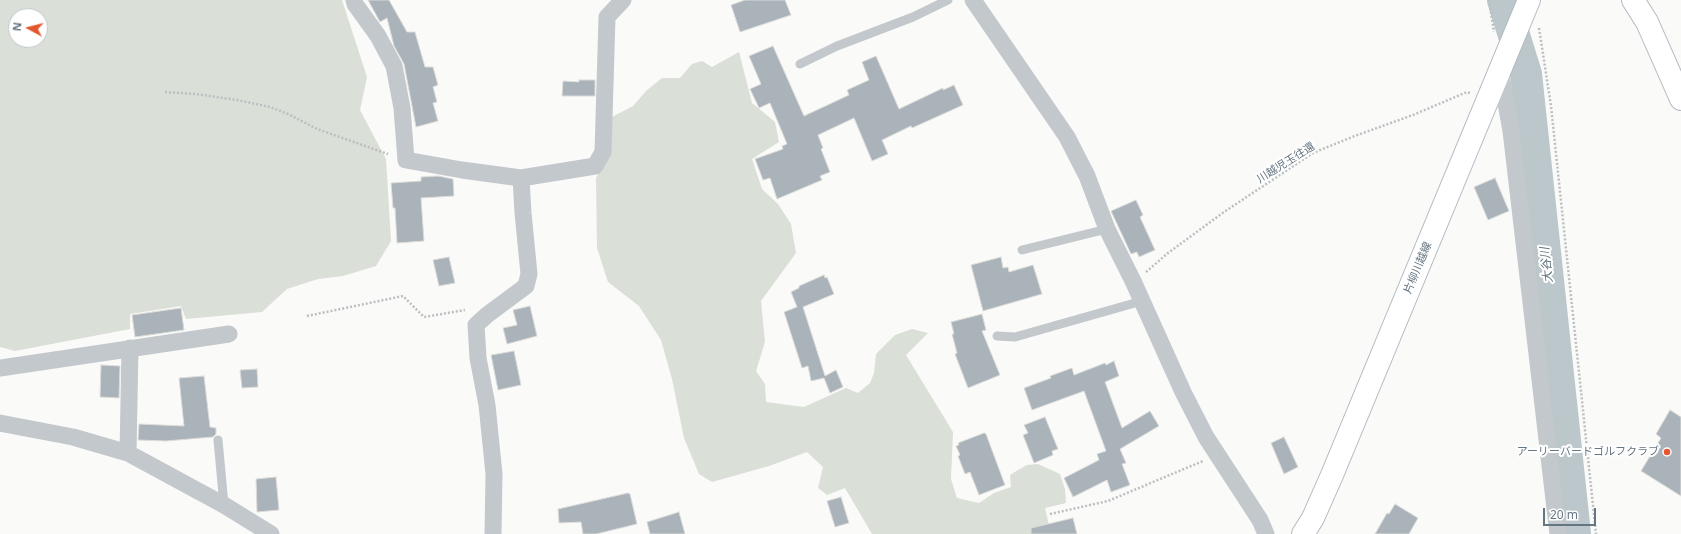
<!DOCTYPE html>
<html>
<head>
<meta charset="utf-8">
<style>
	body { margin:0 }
	#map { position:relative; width:1681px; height:534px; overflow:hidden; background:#fafaf8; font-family:"Noto Sans",sans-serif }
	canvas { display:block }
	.north { position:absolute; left:8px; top:8px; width:40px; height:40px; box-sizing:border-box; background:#fff; border:1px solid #c1c8cd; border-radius:50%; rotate:277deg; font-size:11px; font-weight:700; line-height:16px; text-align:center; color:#657683 }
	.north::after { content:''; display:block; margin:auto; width:14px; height:18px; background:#e4572e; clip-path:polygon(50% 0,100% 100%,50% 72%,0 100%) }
	.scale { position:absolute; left:1543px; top:508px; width:53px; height:18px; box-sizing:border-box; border:2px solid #657683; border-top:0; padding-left:5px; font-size:12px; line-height:14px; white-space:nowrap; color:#657683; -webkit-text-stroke:3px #fff; paint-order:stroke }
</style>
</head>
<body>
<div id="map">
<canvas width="1681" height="534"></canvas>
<div class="north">N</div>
<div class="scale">20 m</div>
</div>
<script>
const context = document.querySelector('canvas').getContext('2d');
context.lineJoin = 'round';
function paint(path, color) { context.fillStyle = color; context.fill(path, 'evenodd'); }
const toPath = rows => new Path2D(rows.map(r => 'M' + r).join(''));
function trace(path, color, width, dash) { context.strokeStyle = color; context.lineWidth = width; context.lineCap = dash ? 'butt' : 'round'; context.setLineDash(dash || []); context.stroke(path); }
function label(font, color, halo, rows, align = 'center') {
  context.font = font + ' "Noto Sans","Noto Sans JP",sans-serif'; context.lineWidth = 4; context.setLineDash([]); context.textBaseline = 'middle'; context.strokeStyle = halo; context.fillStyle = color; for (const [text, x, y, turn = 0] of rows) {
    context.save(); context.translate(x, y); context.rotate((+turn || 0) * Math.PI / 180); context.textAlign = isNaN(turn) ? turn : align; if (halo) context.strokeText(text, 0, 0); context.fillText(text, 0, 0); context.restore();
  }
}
paint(toPath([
	[0,0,342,0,367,77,360,110,386,159,391,241,376,266,343,276,318,279,287,289,262,312,186,319,181,306,130,314,130,329,15,351,0,347],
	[16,16,40,16,40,40,16,40],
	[739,52,752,103,775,122,779,142,752,159,762,189,778,204,791,224,796,253,761,301,765,342,756,371,765,384,766,402,804,407,846,388,858,393,870,383,874,373,876,354,895,335,912,329,928,333,906,355,953,432,951,479,957,498,979,503,994,493,1011,487,1010,475,1018,470,1027,465,1038,464,1060,474,1065,489,1066,503,1045,508,1051,534,872,534,845,488,827,495,818,488,823,467,807,452,769,466,712,482,699,474,684,438,672,379,661,340,639,306,608,282,597,248,596,178,610,149,610,118,633,106,646,91,662,78,680,78,692,64,702,61,712,67]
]), '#dadfd7');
trace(toPath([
	[1503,0,1526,74,1575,534]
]), '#bbc7cb', 32);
const building = toPath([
	[368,0,389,0,407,32,415,32,425,67,433,67,438,85,433,87,437,102,433,103,438,121,416,127,404,64,394,46,387,18,380,22,368,0],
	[745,0,785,0,791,15,740,32,731,5,745,0],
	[773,46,804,116,849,95,847,90,869,80,862,62,876,56,899,109,943,88,943,90,954,85,963,105,912,128,911,126,882,140,888,154,872,161,854,118,818,135,823,148,821,149,830,172,820,176,822,180,777,199,770,178,763,180,755,159,783,149,782,146,787,144,770,103,759,108,750,89,761,84,749,56,773,46],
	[579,80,595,80,595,96,562,96,563,81,579,82,579,80],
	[438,176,453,179,454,196,421,198,424,241,397,243,395,208,393,208,391,183,421,181,421,177,438,176],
	[1495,178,1509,211,1488,220,1474,187,1495,178],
	[1136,200,1143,215,1140,217,1155,250,1139,257,1137,252,1131,254,1111,211,1136,200],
	[449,257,455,283,439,286,433,260,449,257],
	[1001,257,1003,268,1008,267,1009,272,1033,265,1042,294,983,311,971,265,1001,257],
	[824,275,825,278,827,277,834,294,803,307,825,376,836,370,843,387,830,393,824,378,811,381,808,366,802,368,784,312,797,307,791,292,799,288,799,286,824,275],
	[530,306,537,336,507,344,503,328,517,325,513,310,530,306],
	[181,308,184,330,135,337,132,315,181,308],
	[982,314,986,330,982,331,1000,375,968,388,955,354,957,353,952,334,954,334,951,322,982,314],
	[514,351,521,385,498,390,491,355,514,351],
	[1114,361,1119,376,1105,382,1122,428,1150,411,1159,426,1120,449,1126,463,1122,464,1130,485,1111,492,1107,480,1073,497,1064,478,1099,460,1097,454,1106,451,1084,391,1032,410,1024,388,1051,378,1050,376,1072,368,1074,375,1105,363,1106,365,1114,361],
	[101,365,120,366,119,398,100,397,101,365],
	[257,369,258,387,242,388,240,370,257,369],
	[204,376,210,427,216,428,216,434,213,437,166,441,138,440,139,424,184,426,179,378,204,376],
	[1670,410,1681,417,1681,496,1641,471,1661,438,1656,434,1670,410],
	[1045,417,1058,449,1052,451,1053,455,1034,463,1023,435,1028,433,1024,425,1045,417],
	[984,433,986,434,1005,485,979,495,970,472,965,474,958,456,960,455,956,446,959,445,958,443,984,433],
	[1284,437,1298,467,1284,474,1271,443,1284,437],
	[276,477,279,510,257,512,256,479,276,477],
	[628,493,630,494,637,524,596,534,583,534,581,522,559,523,558,509,628,493],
	[841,497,849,523,835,527,827,501,841,497],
	[1395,504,1418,518,1409,534,1375,534,1387,513,1389,514,1395,504],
	[679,512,685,534,650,534,647,522,679,512],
	[1073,518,1077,534,1031,534,1031,528,1073,518]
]);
paint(building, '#aab3b9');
trace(building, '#dcdcda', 1);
const secondary = toPath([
	[1633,0,1647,22,1681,99],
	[1303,534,1313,518,1332,475,1529,0]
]);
trace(secondary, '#b3babf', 24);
trace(toPath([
	[1489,0,1494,32],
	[1539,28,1551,106,1596,534],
	[165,92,196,94,237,100,270,107,288,114,317,129,388,154],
	[1146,272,1168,253,1224,212,1313,153,1352,137,1413,115,1467,92,1470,93],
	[307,316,403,296,424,317,465,310],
	[1050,514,1108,501,1203,461]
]), '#bbbfc2', 2.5, [2, 2]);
trace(toPath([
	[800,64,837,46,913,17,948,0],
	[1022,250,1107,229],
	[997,336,1015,337,1142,301],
	[218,440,224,505]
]), '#c3c8cc', 9);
trace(toPath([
	[354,0,355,4,378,36,394,66,402,108,406,160,462,170,521,178],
	[973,0,1067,137,1087,176,1107,229,1133,281,1183,392,1206,437,1260,520,1266,534],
	[1500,70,1511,131,1558,534],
	[0,368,229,334],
	[0,423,73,437,128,453,224,505,271,534],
	[128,453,130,348],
	[493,534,494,474,487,405,478,358,476,325,487,315,526,286,529,274,523,213,521,178,595,166,603,152,607,17,623,0]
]), '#c3c8cc', 17);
trace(secondary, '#fff', 22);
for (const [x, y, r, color] of [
	[1667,452,4,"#e4572e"]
]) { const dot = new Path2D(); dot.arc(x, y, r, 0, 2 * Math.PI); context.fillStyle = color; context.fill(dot); trace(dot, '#fff', 1.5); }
label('11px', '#657683', '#fff', [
	["川越児玉往還",1286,163,-32],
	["片柳川越線",1418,268,-67]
]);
label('11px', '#657683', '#fff', [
	["アーリーバードゴルフクラブ",1659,452]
], 'right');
label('italic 12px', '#60757c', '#fff', [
	["大谷川",1547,265,-96]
]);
</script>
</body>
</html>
